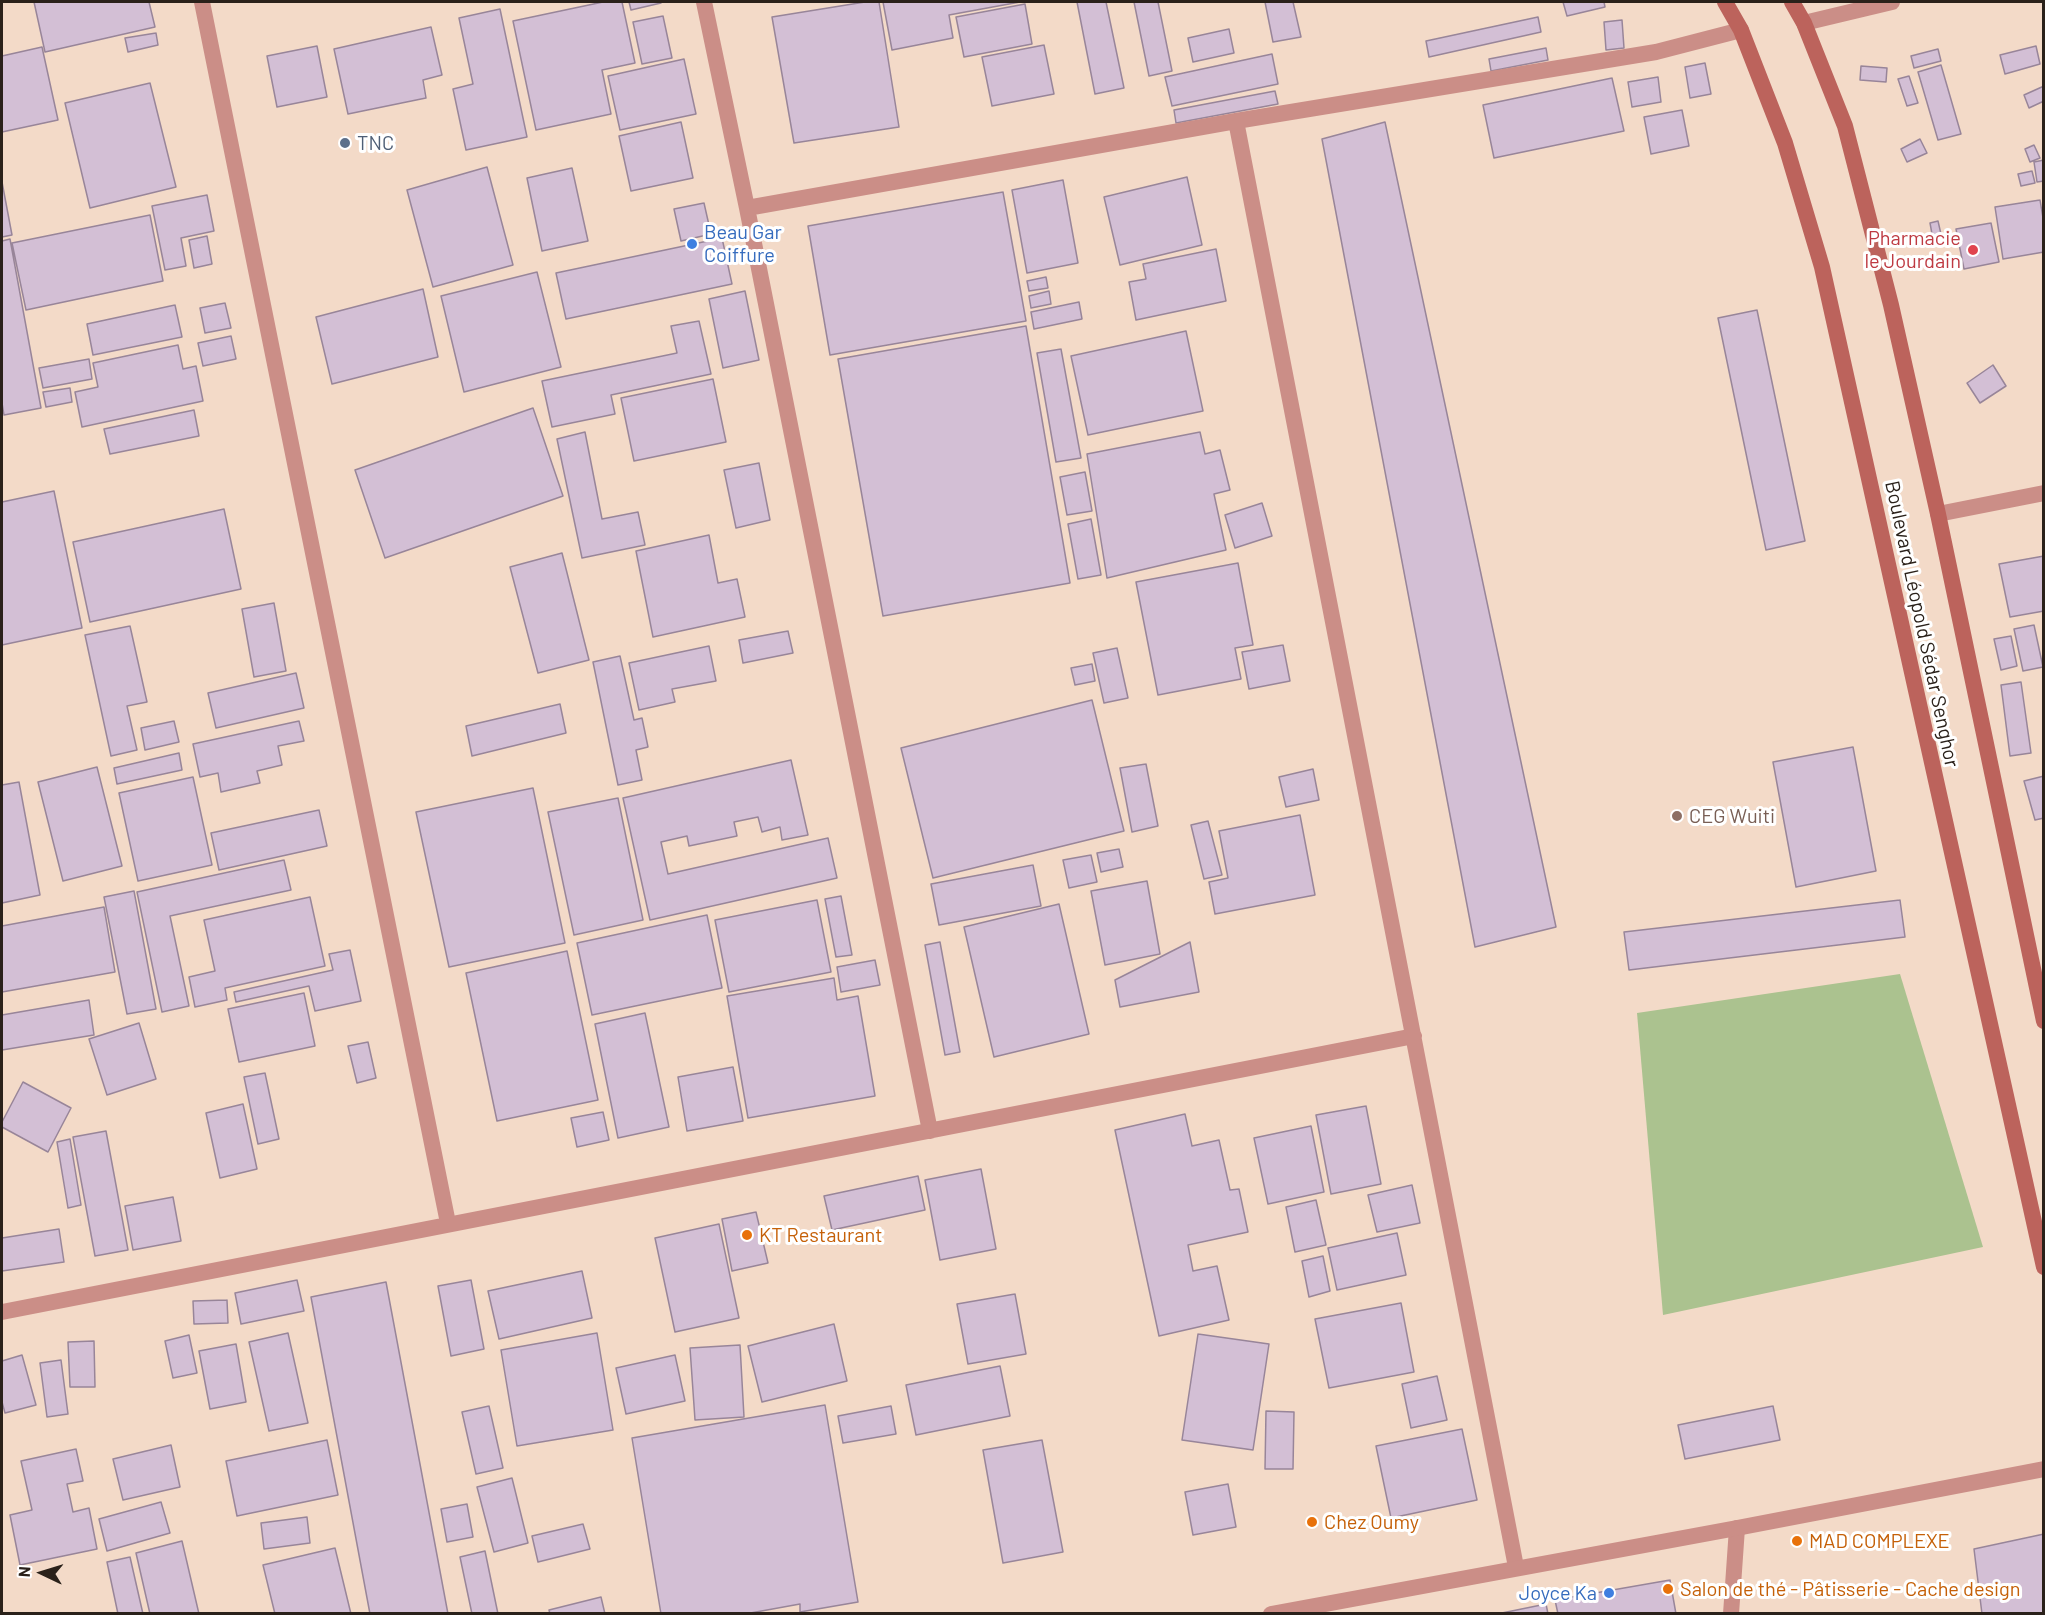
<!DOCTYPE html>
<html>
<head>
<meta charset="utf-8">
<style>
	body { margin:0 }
	#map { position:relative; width:2045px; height:1615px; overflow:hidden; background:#f3dac8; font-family:Barlow,sans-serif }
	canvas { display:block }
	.frame { position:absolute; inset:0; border:3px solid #2a211a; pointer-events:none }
	.north { position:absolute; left:12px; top:1543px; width:60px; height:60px; -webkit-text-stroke:4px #fff; paint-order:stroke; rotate:274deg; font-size:16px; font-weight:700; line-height:24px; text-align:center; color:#2a211a }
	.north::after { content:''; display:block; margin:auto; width:21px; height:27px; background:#2a211a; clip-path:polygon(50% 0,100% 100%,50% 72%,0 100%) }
</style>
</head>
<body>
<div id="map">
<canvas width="2045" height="1615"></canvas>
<div class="frame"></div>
<div class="north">N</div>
</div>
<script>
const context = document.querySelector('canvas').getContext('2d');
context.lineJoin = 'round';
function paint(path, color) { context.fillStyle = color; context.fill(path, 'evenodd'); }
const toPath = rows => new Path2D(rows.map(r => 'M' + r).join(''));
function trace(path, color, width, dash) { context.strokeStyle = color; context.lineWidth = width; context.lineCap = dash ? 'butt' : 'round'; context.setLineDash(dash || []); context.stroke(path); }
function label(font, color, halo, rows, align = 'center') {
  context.font = font + ' Barlow,sans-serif'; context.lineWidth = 6; context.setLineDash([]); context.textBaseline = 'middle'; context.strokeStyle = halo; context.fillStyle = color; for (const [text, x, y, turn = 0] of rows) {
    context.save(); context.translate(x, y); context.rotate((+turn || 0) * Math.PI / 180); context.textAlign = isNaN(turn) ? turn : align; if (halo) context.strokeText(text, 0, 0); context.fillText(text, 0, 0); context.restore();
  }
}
paint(toPath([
	[1900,974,1983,1247,1663,1315,1637,1013]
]), '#abc28f');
const building = toPath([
	[34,2,149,2,155,27,45,52,34,2],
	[603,2,622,2,635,63,602,70,611,114,536,130,513,21,603,2],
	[629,2,661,2,661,3,631,10,629,2],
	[865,2,879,2,899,127,794,143,772,17,865,2],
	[883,2,1020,2,949,15,953,38,892,50,883,2],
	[1077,2,1106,2,1124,88,1095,94,1077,2],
	[1134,2,1158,2,1172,71,1149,76,1134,2],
	[1265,2,1293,2,1301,37,1273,42,1265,2],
	[1563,2,1604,2,1605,7,1567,16,1563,2],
	[1025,4,1032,44,964,57,956,17,1025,4],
	[500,9,527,137,466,150,453,89,473,84,459,18,500,9],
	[663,16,672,58,642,64,633,22,663,16],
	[1538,17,1541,32,1429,57,1426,41,1538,17],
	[1622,20,1624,48,1606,50,1604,22,1622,20],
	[431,27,442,75,423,80,426,98,348,114,334,49,431,27],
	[1229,29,1234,53,1193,62,1188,38,1229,29],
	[156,33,158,45,128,52,125,38,156,33],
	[1044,45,1054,94,992,106,982,57,1044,45],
	[317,46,327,97,277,107,267,56,317,46],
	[2036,46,2040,64,2005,74,2000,55,2036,46],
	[42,47,58,120,2,132,2,56,42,47],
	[1546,48,1548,60,1491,71,1489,59,1546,48],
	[1938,49,1941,61,1914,68,1911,56,1938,49],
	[1272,54,1278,84,1172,106,1165,77,1272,54],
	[684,59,696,114,620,130,608,76,684,59],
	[1705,63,1711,94,1690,98,1685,67,1705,63],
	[1941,65,1961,134,1938,140,1918,72,1941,65],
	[1861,66,1887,68,1886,82,1860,80,1861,66],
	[1909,76,1918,103,1907,106,1898,79,1909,76],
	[1658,77,1661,102,1632,107,1628,82,1658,77],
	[1612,78,1624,131,1494,158,1483,105,1612,78],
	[150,83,176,187,90,208,65,103,150,83],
	[2044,86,2044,101,2029,108,2024,95,2044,86],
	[1275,91,1278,104,1176,123,1174,110,1275,91],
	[1682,110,1689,146,1651,154,1644,117,1682,110],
	[681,122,693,178,631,191,619,136,681,122],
	[1385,122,1556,927,1475,947,1322,139,1385,122],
	[1920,139,1927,153,1907,162,1901,149,1920,139],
	[2034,145,2040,158,2030,162,2025,149,2034,145],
	[2044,160,2044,181,2037,182,2034,162,2044,160],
	[487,167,513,265,433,287,407,190,487,167],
	[572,168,588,241,542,251,527,178,572,168],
	[2032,171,2035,183,2021,186,2018,174,2032,171],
	[1187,177,1202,245,1120,265,1104,197,1187,177],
	[1063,180,1078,263,1027,273,1012,190,1063,180],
	[2,182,12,235,2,237,2,182],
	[1003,192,1026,321,830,355,808,226,1003,192],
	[207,195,214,231,181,238,186,266,165,270,152,206,207,195],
	[2040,200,2044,224,2044,252,2003,259,1995,207,2040,200],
	[704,203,711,234,681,241,674,209,704,203],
	[150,215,163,281,26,310,12,243,150,215],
	[1938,221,1943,243,1934,245,1930,223,1938,221],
	[1991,223,1999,262,1964,269,1956,229,1991,223],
	[207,236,212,264,194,268,189,240,207,236],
	[722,238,732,284,566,319,556,273,722,238],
	[10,239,41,408,4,415,2,403,2,241,10,239],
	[1216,249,1226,301,1136,320,1129,282,1146,279,1143,264,1216,249],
	[537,272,561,367,464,392,441,296,537,272],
	[1046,277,1048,288,1029,291,1027,281,1046,277],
	[423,289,438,357,332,384,316,317,423,289],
	[745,291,759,360,723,368,709,299,745,291],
	[1049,291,1051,304,1031,308,1029,296,1049,291],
	[1079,302,1082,319,1034,329,1031,312,1079,302],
	[225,303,231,328,205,333,200,308,225,303],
	[175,305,182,337,93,355,87,324,175,305],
	[1757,310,1805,541,1766,550,1718,318,1757,310],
	[699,321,711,374,611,395,615,414,552,427,542,381,677,353,671,326,699,321],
	[1026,326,1070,583,883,616,838,359,1026,326],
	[1186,331,1203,411,1088,435,1071,356,1186,331],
	[231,336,236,359,203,366,198,343,231,336],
	[178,345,183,369,196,366,203,401,82,427,75,392,98,387,93,363,178,345],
	[1061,349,1081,458,1056,462,1037,353,1061,349],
	[89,359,92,379,43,388,39,368,89,359],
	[1993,365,2006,386,1980,403,1967,383,1993,365],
	[713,379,726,442,634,461,621,398,713,379],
	[70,388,72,402,46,407,43,392,70,388],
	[533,408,563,496,385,558,355,470,533,408],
	[194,410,199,436,110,454,104,429,194,410],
	[585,432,602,519,638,512,645,545,582,558,557,439,585,432],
	[1200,432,1205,454,1220,450,1230,490,1214,494,1226,550,1107,578,1087,454,1200,432],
	[759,463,770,520,736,528,724,470,759,463],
	[1085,472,1092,511,1067,515,1060,477,1085,472],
	[54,491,82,628,2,645,2,502,54,491],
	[1262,503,1272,536,1235,548,1225,515,1262,503],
	[224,509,241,589,90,622,73,542,224,509],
	[1091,519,1101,575,1078,579,1068,524,1091,519],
	[709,535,718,583,737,579,745,617,653,637,636,551,709,535],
	[562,553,589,660,538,673,510,567,562,553],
	[2044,556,2044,611,2010,617,1999,564,2044,556],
	[1238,563,1253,645,1235,648,1241,679,1158,695,1136,582,1238,563],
	[274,603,286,671,254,677,242,609,274,603],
	[2034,625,2043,667,2023,671,2014,629,2034,625],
	[130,626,147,702,127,706,137,750,111,756,85,635,130,626],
	[788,631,793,653,743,663,739,640,788,631],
	[2011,636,2017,666,2001,670,1994,639,2011,636],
	[1283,645,1290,681,1249,689,1242,652,1283,645],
	[709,646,716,681,672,689,675,702,639,710,629,663,709,646],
	[1117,648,1128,698,1104,703,1093,653,1117,648],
	[620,656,634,720,642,718,648,747,636,750,642,780,618,785,593,662,620,656],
	[1092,664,1095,681,1075,685,1071,668,1092,664],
	[296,673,304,708,216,728,208,693,296,673],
	[2021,682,2031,753,2010,756,2001,685,2021,682],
	[1092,700,1124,831,933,878,901,748,1092,700],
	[560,704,566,733,472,756,466,726,560,704],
	[174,721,179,742,145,750,141,728,174,721],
	[299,721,304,741,278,746,282,765,257,771,260,783,221,792,218,773,200,777,193,744,299,721],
	[1853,747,1876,871,1796,887,1773,762,1853,747],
	[179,753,182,770,117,784,114,768,179,753],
	[791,760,808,835,782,840,780,827,762,832,758,817,734,822,737,836,689,846,687,836,661,842,668,874,828,838,837,878,650,920,623,798,791,760],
	[1146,764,1158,826,1132,832,1120,768,1146,764],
	[97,767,122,866,63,881,38,782,97,767],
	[1313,769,1319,800,1286,807,1279,777,1313,769],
	[2044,776,2044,818,2035,820,2024,781,2044,776],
	[193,777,212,865,138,881,119,793,193,777],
	[19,782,40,895,2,903,2,785,19,782],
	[533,788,565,943,449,967,416,812,533,788],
	[618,798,643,920,574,935,548,812,618,798],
	[319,810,327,846,219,870,211,833,319,810],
	[1300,815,1315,895,1215,914,1209,882,1228,878,1219,831,1300,815],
	[1208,821,1222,875,1204,879,1191,825,1208,821],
	[1119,849,1123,867,1101,872,1097,853,1119,849],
	[1091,855,1097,882,1069,888,1063,860,1091,855],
	[284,860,291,890,170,916,189,1006,162,1012,137,892,284,860],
	[1033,865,1041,906,939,925,931,884,1033,865],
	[1147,881,1160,954,1105,965,1091,891,1147,881],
	[134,891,156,1009,127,1014,104,897,134,891],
	[841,896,852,955,836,957,825,899,841,896],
	[310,897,325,966,225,988,227,1000,195,1007,189,977,215,971,204,920,310,897],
	[817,900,831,972,729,992,715,920,817,900],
	[1900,900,1905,937,1629,970,1624,932,1900,900],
	[1059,904,1089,1034,994,1057,964,927,1059,904],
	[104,907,115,972,2,992,2,926,104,907],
	[707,915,722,988,592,1015,577,943,707,915],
	[940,942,960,1052,945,1055,925,945,940,942],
	[1190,942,1199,992,1120,1007,1115,980,1190,942],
	[350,950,361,1001,315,1011,309,986,236,1002,234,992,333,970,329,954,350,950],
	[567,951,598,1100,497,1121,466,973,567,951],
	[875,960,880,985,841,992,837,967,875,960],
	[834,978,837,1000,858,996,875,1096,748,1118,727,996,834,978],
	[304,993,315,1046,239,1062,228,1009,304,993],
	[89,1000,94,1035,2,1050,2,1015,89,1000],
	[645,1013,669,1127,618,1138,595,1024,645,1013],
	[139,1023,156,1079,107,1095,89,1039,139,1023],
	[368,1042,376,1078,357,1083,348,1046,368,1042],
	[733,1067,743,1121,687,1131,678,1077,733,1067],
	[265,1073,279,1139,258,1144,244,1077,265,1073],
	[23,1082,71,1108,48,1152,2,1127,2,1122,23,1082],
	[243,1104,257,1169,220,1178,206,1113,243,1104],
	[1366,1106,1381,1184,1331,1194,1316,1115,1366,1106],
	[603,1112,609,1140,577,1147,571,1118,603,1112],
	[1185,1114,1192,1146,1219,1140,1230,1190,1239,1189,1248,1232,1188,1245,1193,1271,1217,1266,1229,1320,1159,1336,1115,1130,1185,1114],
	[1311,1126,1324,1192,1268,1204,1254,1138,1311,1126],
	[106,1131,128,1250,95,1256,73,1137,106,1131],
	[70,1139,81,1205,68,1208,57,1142,70,1139],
	[981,1169,996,1249,940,1260,925,1180,981,1169],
	[918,1176,925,1210,832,1230,824,1196,918,1176],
	[1412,1185,1420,1223,1377,1232,1368,1195,1412,1185],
	[173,1197,181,1241,133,1250,125,1206,173,1197],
	[1316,1200,1326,1245,1295,1252,1286,1207,1316,1200],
	[756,1212,768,1263,732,1271,722,1219,756,1212],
	[719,1224,739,1318,675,1332,655,1238,719,1224],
	[59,1229,64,1262,2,1271,2,1238,59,1229],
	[1397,1233,1406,1275,1337,1290,1328,1248,1397,1233],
	[1323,1256,1330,1291,1309,1297,1302,1261,1323,1256],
	[582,1271,592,1318,499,1339,488,1291,582,1271],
	[297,1280,304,1311,241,1324,235,1293,297,1280],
	[471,1280,484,1349,451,1356,438,1286,471,1280],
	[386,1282,448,1614,370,1614,311,1297,386,1282],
	[1015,1294,1026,1354,968,1364,957,1304,1015,1294],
	[227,1300,228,1323,194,1324,193,1301,227,1300],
	[1401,1303,1414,1372,1329,1388,1315,1319,1401,1303],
	[834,1324,847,1381,762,1402,748,1346,834,1324],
	[288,1333,308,1423,269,1431,249,1342,288,1333],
	[597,1333,613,1430,517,1446,501,1350,597,1333],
	[1198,1334,1269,1344,1253,1450,1182,1440,1198,1334],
	[189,1335,197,1373,173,1378,165,1341,189,1335],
	[94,1341,95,1387,70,1387,68,1342,94,1341],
	[236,1344,246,1402,210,1409,199,1351,236,1344],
	[740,1345,744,1417,695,1420,690,1348,740,1345],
	[22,1355,36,1405,5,1413,2,1402,2,1361,22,1355],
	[675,1355,685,1401,626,1414,616,1368,675,1355],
	[61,1360,68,1414,47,1417,40,1363,61,1360],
	[1000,1366,1010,1416,916,1435,906,1385,1000,1366],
	[1437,1376,1447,1420,1411,1428,1402,1384,1437,1376],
	[825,1405,858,1602,800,1612,800,1604,745,1614,661,1614,632,1438,825,1405],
	[489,1406,503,1468,476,1474,462,1412,489,1406],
	[891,1406,896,1434,843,1443,838,1416,891,1406],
	[1773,1406,1780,1440,1685,1459,1678,1425,1773,1406],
	[1266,1411,1294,1412,1293,1469,1265,1469,1266,1411],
	[1462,1429,1477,1500,1391,1518,1376,1446,1462,1429],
	[327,1440,338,1495,237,1516,226,1461,327,1440],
	[1042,1440,1063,1552,1003,1563,983,1450,1042,1440],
	[171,1445,180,1487,123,1500,113,1459,171,1445],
	[76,1449,83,1481,67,1484,73,1512,89,1508,97,1549,20,1565,10,1515,32,1510,21,1461,76,1449],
	[512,1478,528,1543,494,1552,477,1487,512,1478],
	[1228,1484,1236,1527,1193,1535,1185,1492,1228,1484],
	[161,1502,170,1533,107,1551,99,1519,161,1502],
	[467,1504,473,1537,447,1542,441,1509,467,1504],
	[307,1517,310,1543,264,1549,261,1523,307,1517],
	[583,1524,590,1549,538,1562,532,1536,583,1524],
	[2044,1534,2044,1614,1982,1614,1974,1549,2044,1534],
	[182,1541,199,1614,150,1614,136,1553,182,1541],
	[335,1548,351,1614,275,1614,263,1565,335,1548],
	[485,1551,498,1614,472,1614,460,1557,485,1551],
	[130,1557,143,1614,118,1614,107,1562,130,1557],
	[1670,1580,1676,1614,1558,1614,1555,1600,1670,1580],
	[601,1597,605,1614,550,1614,549,1610,601,1597],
	[1546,1604,1548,1614,1497,1614,1546,1604]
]);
paint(building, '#d3bfd5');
trace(building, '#988599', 1.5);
trace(toPath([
	[202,2,448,1223],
	[704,2,747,208,930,1131],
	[1804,23,1892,2],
	[1236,121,1516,1567],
	[747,208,1236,121,1656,52,1741,30],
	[1938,514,2044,493],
	[2,1312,1414,1036],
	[1731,1614,1737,1528]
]), '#cb8e87', 16);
trace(toPath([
	[1271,1614,1737,1528,2044,1469]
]), '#cb8e87', 16);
trace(toPath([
	[1725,2,1741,30,1785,143,1822,267,2044,1267],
	[1792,2,1804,23,1845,126,1891,305,1938,514,2044,1021]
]), '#bc635c', 16);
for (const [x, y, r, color] of [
	[345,143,6,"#5c6f8a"],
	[692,244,6,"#3f7fe0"],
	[1973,250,6,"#e0444e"],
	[1677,816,6,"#8d6e63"],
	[747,1235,6,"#e8710a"],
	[1312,1522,6,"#e8710a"],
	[1797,1541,6,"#e8710a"],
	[1668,1589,6,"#e8710a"],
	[1609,1593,6,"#3f7fe0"]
]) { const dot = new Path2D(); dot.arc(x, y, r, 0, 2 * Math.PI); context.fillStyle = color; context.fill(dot); trace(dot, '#fff', 2); }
label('20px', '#4e5e75', '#fff', [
	["TNC",357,143]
], 'left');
label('20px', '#366cbe', '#fff', [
	["Beau Gar",704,232],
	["Coiffure",704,255],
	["Joyce Ka",1597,1593,"right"]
], 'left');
label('20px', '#be3a42', '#fff', [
	["Pharmacie",1961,238],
	["le Jourdain",1961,261]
], 'right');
label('20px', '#2a211a', '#fff', [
	["Boulevard Léopold Sédar Senghor",1922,624,78]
]);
label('20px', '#785e54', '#fff', [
	["CEG Wuiti",1689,816]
], 'left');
label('20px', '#c56008', '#fff', [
	["KT Restaurant",759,1235],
	["Chez Oumy",1324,1522],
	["MAD COMPLEXE",1809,1541],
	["Salon de thé - Pâtisserie - Cache design",1680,1589]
], 'left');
</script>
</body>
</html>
